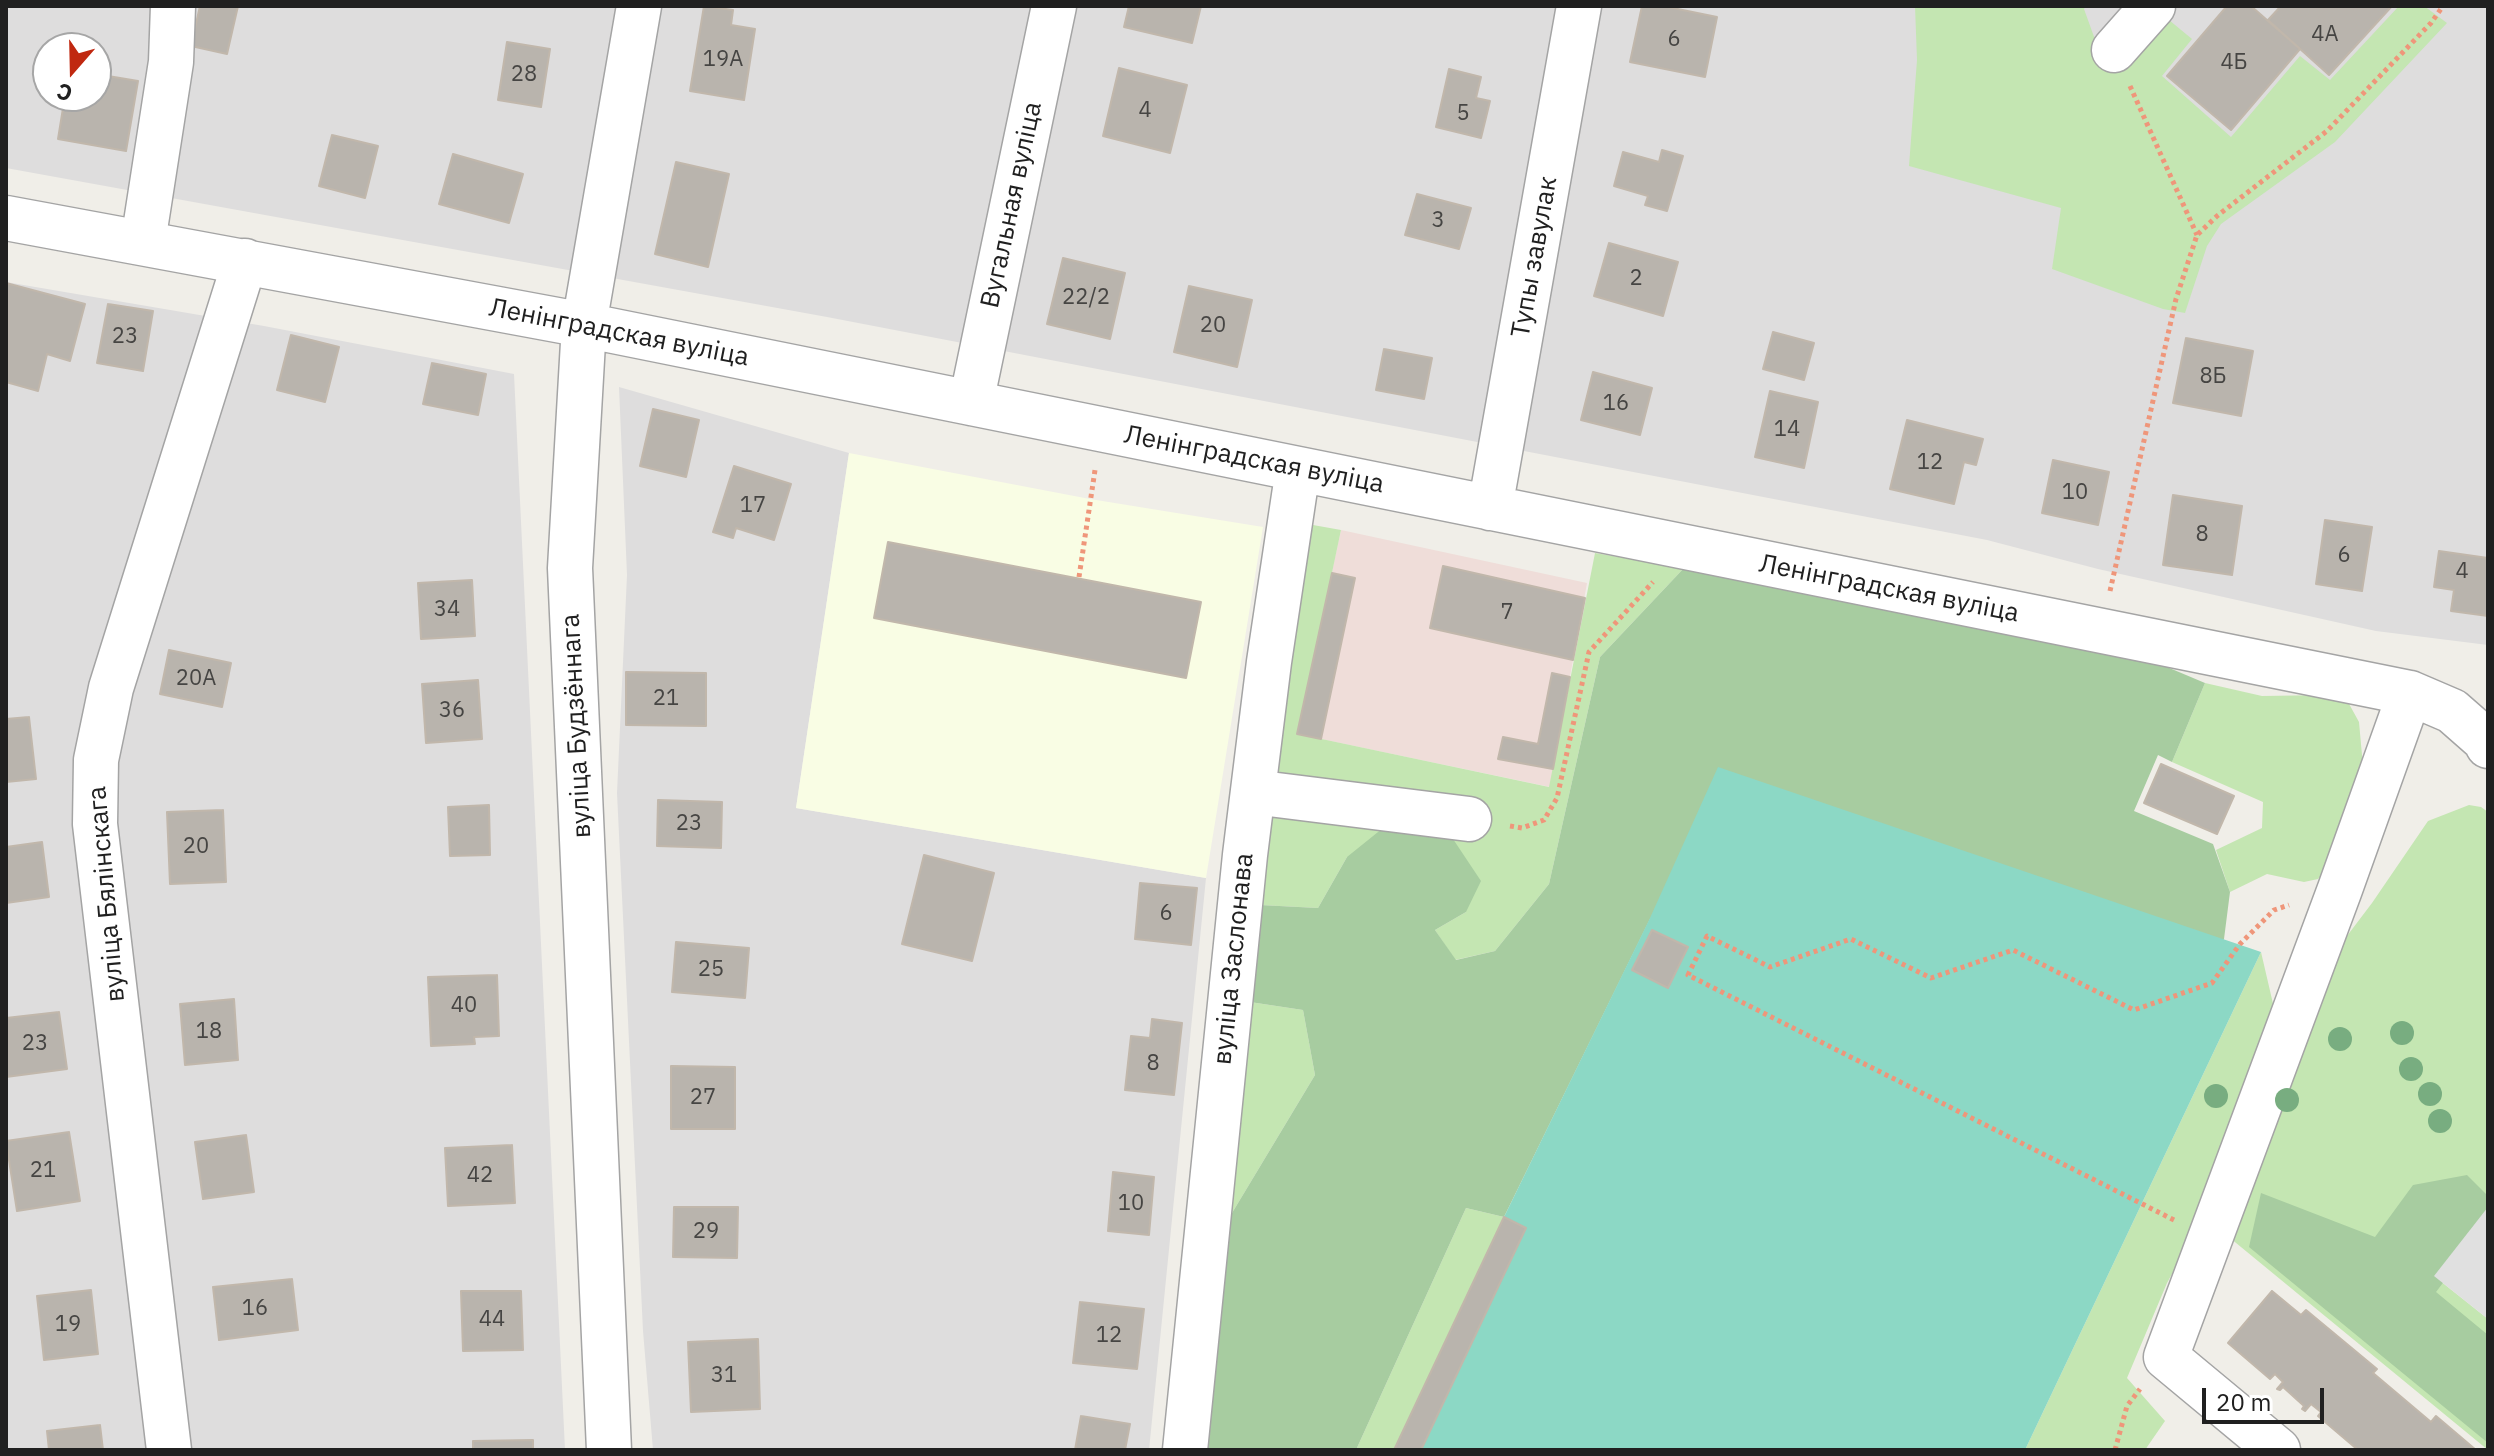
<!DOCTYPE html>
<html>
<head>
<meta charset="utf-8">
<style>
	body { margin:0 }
	#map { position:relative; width:2494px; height:1456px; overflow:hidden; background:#f0eee8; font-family:"IBM Plex Sans",sans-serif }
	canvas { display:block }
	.frame { position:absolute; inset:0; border:8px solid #202020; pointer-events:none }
	.north { position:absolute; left:32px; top:32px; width:80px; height:80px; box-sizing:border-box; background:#fff; border:2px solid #a6a6a6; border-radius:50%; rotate:200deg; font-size:22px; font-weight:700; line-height:32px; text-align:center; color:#202020 }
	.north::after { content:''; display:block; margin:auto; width:28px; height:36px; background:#c02810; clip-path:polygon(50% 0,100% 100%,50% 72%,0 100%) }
	.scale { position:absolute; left:2202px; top:1388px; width:122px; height:36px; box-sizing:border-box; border:4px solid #202020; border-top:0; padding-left:10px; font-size:24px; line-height:28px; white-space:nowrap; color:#202020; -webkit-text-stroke:6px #fff; paint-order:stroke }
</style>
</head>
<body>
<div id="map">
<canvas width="2494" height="1456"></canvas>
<div class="frame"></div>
<div class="north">С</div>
<div class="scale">20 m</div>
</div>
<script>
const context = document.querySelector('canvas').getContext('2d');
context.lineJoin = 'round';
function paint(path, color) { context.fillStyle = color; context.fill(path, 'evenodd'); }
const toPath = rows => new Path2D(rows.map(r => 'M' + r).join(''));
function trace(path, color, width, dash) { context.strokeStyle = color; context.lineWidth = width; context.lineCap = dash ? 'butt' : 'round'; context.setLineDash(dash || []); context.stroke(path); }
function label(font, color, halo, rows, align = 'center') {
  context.font = font + ' "IBM Plex Sans",sans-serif'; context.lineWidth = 6; context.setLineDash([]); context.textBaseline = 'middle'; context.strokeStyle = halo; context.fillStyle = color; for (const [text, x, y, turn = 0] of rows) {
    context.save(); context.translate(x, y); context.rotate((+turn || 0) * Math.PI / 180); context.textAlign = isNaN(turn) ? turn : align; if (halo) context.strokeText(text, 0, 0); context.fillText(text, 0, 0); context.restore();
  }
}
paint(toPath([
	[6,6,2488,6,2488,645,2376,631,2098,569,1987,540,827,317,6,168],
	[48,48,96,48,96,96,48,96],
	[6,282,264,326,514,374,565,1450,6,1450],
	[619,387,849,453,796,808,1206,878,1149,1450,653,1450,643,1331,617,793,627,575]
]), '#dedddd');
paint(toPath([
	[1341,530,1587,583,1550,787,1297,734]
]), '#efddd9');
paint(toPath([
	[849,453,1090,499,1263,527,1206,878,796,808]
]), '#f9fde4');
paint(toPath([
	[1915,6,2086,6,2084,9,2106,70,2133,61,2169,20,2192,39,2162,76,2231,137,2300,56,2330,80,2399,6,2424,6,2447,23,2335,142,2221,224,2207,246,2185,313,2163,309,2052,269,2061,208,1909,166,1917,60],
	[1313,525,1341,530,1298,734,1549,787,1595,553,1684,568,1600,657,1549,884,1495,951,1455,960,1435,930,1466,912,1347,857,1318,908,1260,905,1299,584],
	[2205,683,2262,696,2328,695,2348,702,2359,722,2363,766,2328,868,2318,879,2304,882,2267,874,2230,892,2216,850,2262,828,2263,802,2172,762],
	[2469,805,2481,807,2488,812,2488,1207,2434,1276,2488,1319,2488,1450,2230,1238,2331,957,2372,903,2428,821],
	[2261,952,2274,1008,2207,1210,2167,1283,2127,1378,2165,1421,2145,1450,2025,1450],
	[1250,1002,1303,1010,1315,1075,1226,1223],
	[1466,1208,1504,1217,1394,1450,1356,1450]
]), '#c4e6b2');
paint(toPath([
	[1684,568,2148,659,2205,683,2172,762,2158,755,2134,811,2213,844,2230,892,2224,939,2195,976,1650,919,1504,1217,1466,1208,1356,1450,1206,1450,1226,1223,1315,1075,1303,1010,1250,1002,1260,905,1318,908,1347,857,1383,828,1451,836,1481,881,1466,912,1435,930,1456,960,1495,951,1549,884,1600,657],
	[2467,1175,2488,1196,2488,1223,2436,1292,2488,1335,2488,1443,2249,1247,2261,1193,2375,1237,2413,1185]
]), '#a7cca0');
paint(toPath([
	[1718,767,2261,952,2025,1450,1394,1450,1504,1217,1650,918]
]), '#8cd8c5');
paint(toPath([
	[2488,1207,2488,1319,2434,1276]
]), '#e0e0e0');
const building = toPath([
	[200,6,238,6,227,54,191,46,200,6],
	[704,6,733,10,731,25,755,29,744,100,690,91,704,6],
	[1129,6,1201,6,1192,43,1124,27,1129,6],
	[1642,6,1663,6,1717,17,1705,77,1630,62,1642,6],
	[2227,6,2251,6,2300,49,2231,130,2167,76,2227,6],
	[2281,6,2392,6,2329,75,2268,20,2281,6],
	[507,42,550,49,541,107,498,100,507,42],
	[1119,68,1187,85,1170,153,1103,136,1119,68],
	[1449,69,1481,77,1476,98,1490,101,1481,138,1436,127,1449,69],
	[96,74,138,81,126,151,58,139,65,96,96,96,96,74],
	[332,135,378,146,365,198,319,186,332,135],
	[1662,150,1683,156,1667,211,1645,205,1648,196,1614,186,1623,152,1659,162,1662,150],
	[453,154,523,174,509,223,439,204,453,154],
	[676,162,729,174,708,267,655,254,676,162],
	[1417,194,1471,208,1459,249,1405,235,1417,194],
	[1609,243,1678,262,1663,316,1594,296,1609,243],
	[1063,258,1125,273,1110,339,1047,324,1063,258],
	[6,283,85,304,70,361,47,354,38,391,6,382,6,283],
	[1189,286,1252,300,1237,367,1174,352,1189,286],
	[108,304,153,311,143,371,97,363,108,304],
	[1773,332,1814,343,1804,380,1763,369,1773,332],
	[291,335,339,347,325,402,277,390,291,335],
	[2186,338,2253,351,2241,416,2173,403,2186,338],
	[1384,349,1432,358,1424,399,1376,390,1384,349],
	[432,363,486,374,478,415,423,404,432,363],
	[1593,372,1652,388,1640,435,1581,420,1593,372],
	[1770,391,1818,402,1804,468,1755,457,1770,391],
	[653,409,699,420,686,477,640,466,653,409],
	[1907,420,1983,439,1976,465,1964,462,1954,504,1890,489,1907,420],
	[2053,460,2109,472,2098,525,2042,513,2053,460],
	[734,466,791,484,774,540,736,528,733,538,713,532,734,466],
	[2173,495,2242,506,2232,575,2163,565,2173,495],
	[2325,520,2372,527,2362,591,2316,584,2325,520],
	[888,542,1201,602,1186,678,874,618,888,542],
	[2439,551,2488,558,2488,616,2451,611,2454,590,2434,587,2439,551],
	[1443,566,1585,598,1573,660,1430,628,1443,566],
	[1332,573,1355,578,1321,739,1297,734,1332,573],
	[472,580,475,636,421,639,418,583,472,580],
	[169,650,231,663,222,707,160,694,169,650],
	[626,672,706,673,706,726,626,725,626,672],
	[1552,673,1570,677,1553,769,1498,759,1503,737,1538,744,1552,673],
	[478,680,482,739,426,743,422,684,478,680],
	[29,717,36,779,6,782,6,719,29,717],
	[2161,764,2234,796,2217,834,2144,803,2161,764],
	[658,800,722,802,721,848,657,846,658,800],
	[489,805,490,855,450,856,448,807,489,805],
	[223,810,226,882,170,884,167,812,223,810],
	[42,842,49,897,6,903,6,847,42,842],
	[924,855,994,873,972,961,902,944,924,855],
	[1140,883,1197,888,1191,945,1135,939,1140,883],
	[1652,930,1688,947,1668,988,1632,970,1652,930],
	[676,942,749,948,745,998,672,992,676,942],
	[497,975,499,1036,474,1037,475,1044,431,1046,428,977,497,975],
	[234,999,238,1060,185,1065,180,1004,234,999],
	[59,1012,67,1069,6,1077,6,1018,59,1012],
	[1152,1019,1182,1023,1174,1095,1125,1090,1131,1036,1150,1038,1152,1019],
	[671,1066,735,1067,735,1129,671,1129,671,1066],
	[69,1132,80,1201,17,1211,6,1141,69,1132],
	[246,1135,254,1192,203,1199,195,1142,246,1135],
	[512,1145,515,1203,448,1206,445,1148,512,1145],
	[1113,1172,1154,1177,1149,1235,1108,1231,1113,1172],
	[674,1207,738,1207,737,1258,673,1257,674,1207],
	[1504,1217,1526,1228,1421,1450,1394,1450,1504,1217],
	[292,1279,298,1330,219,1340,213,1287,292,1279],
	[91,1290,98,1354,44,1360,37,1296,91,1290],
	[461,1291,521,1291,523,1350,463,1351,461,1291],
	[2272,1291,2301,1315,2306,1310,2377,1369,2373,1373,2431,1422,2436,1416,2476,1450,2358,1450,2318,1416,2321,1412,2311,1404,2305,1411,2302,1409,2304,1406,2283,1387,2280,1390,2277,1389,2283,1382,2275,1374,2270,1379,2228,1343,2272,1291],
	[1080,1302,1144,1309,1137,1369,1073,1363,1080,1302],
	[758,1339,760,1409,691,1412,688,1342,758,1339],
	[1081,1416,1130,1424,1125,1450,1075,1450,1081,1416],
	[100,1425,103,1450,49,1450,47,1431,100,1425],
	[533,1440,533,1450,473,1450,473,1441,533,1440]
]);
paint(building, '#b9b4ad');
trace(building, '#c1b7ab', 2);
const minor = toPath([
	[2114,50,2153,6],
	[6,218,584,325,2410,693,2452,711,2485,740,2488,746],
	[143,242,171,62,173,6],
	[971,403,1054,6],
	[1490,508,1579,6],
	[1253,792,1469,819],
	[169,1450,95,824,96,760,111,688,245,261],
	[609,1450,570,568,584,325,639,6],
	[1185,1450,1245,855,1269,662,1298,469],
	[2278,1450,2166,1357,2340,889,2410,693]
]);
trace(minor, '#a4a4a4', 47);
trace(toPath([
	[2130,86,2197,235],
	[1079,577,1095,470],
	[2110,591,2176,299,2197,235,2217,216,2327,131,2431,23,2443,6],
	[1510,826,1522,828,1544,820,1557,798,1589,652,1653,582],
	[2174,1220,1688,975,1707,936,1770,967,1851,939,1931,978,2013,950,2134,1010,2212,983,2240,944,2274,910,2289,905],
	[2115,1450,2127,1406,2140,1389]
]), '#ef967a', 5, [4, 4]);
trace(minor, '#fff', 44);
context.fillStyle = '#78ad80';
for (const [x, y] of [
	[2402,1033],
	[2340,1039],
	[2411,1069],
	[2430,1094],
	[2216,1096],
	[2287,1100],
	[2440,1121]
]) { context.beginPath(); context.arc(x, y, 12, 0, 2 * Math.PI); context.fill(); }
label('22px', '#464543', null, [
	["4А",2325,35],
	["6",1674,40],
	["19А",723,60],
	["4Б",2234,63],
	["28",524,75],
	["4",1145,111],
	["5",1463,114],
	["3",1438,221],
	["2",1636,279],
	["22/2",1086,298],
	["20",1213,326],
	["23",125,337],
	["8Б",2213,377],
	["16",1616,404],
	["14",1787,430],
	["12",1930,463],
	["10",2075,493],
	["17",753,506],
	["8",2202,535],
	["6",2344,556],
	["4",2462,572],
	["34",447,610],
	["7",1507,613],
	["20А",196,679],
	["21",666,699],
	["36",452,711],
	["23",689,824],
	["20",196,847],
	["6",1166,914],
	["25",711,970],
	["40",464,1006],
	["18",209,1032],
	["23",35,1044],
	["8",1153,1064],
	["27",703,1098],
	["21",43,1171],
	["42",480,1176],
	["10",1131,1204],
	["29",706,1232],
	["16",255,1309],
	["44",492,1320],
	["19",68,1325],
	["12",1109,1336],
	["31",724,1376]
]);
label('26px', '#202020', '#fff', [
	["Вугальная вуліца",1012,205,-78],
	["Тупы завулак",1535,257,-80],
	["Ленінградская вуліца",619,333,11],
	["Ленінградская вуліца",1254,460,11],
	["Ленінградская вуліца",1889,589,11],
	["вуліца Будзённага",577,726,-93],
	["вуліца Бялінскага",107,894,-95],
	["вуліца Заслонава",1234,959,-84]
]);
</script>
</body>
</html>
